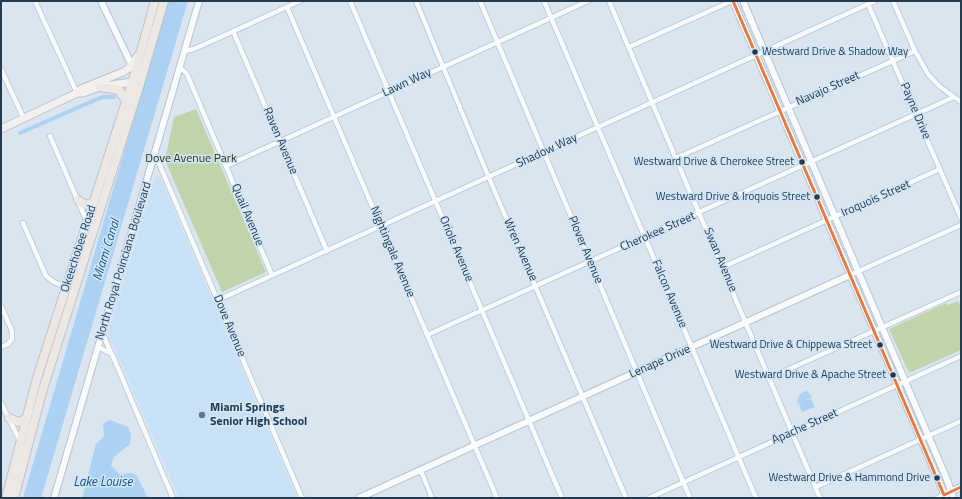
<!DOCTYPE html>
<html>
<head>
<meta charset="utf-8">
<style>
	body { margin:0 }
	#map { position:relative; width:962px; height:499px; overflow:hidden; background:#dae5ef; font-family:"Titillium Web",sans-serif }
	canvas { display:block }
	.frame { position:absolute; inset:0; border:2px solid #253b4d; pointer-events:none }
</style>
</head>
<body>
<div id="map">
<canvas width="962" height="499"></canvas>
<div class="frame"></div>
</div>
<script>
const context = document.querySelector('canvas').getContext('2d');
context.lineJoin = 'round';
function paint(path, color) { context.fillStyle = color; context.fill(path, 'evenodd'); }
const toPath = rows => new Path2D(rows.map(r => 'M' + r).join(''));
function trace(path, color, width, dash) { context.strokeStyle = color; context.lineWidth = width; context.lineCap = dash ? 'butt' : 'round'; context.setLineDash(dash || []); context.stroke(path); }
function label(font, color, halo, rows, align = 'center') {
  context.font = font + ' "Titillium Web",sans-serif'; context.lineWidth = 3; context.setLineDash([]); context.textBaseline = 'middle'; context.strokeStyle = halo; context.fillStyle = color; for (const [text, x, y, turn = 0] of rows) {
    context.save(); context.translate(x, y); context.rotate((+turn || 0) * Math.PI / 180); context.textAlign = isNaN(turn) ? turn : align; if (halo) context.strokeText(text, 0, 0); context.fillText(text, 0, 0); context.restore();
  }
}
paint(toPath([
	[156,176,160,177,297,498,179,498,108,332]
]), '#c8e1f6');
paint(toPath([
	[196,109,266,272,222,292,165,160,174,117],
	[958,301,961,307,961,350,909,373,889,329,946,303,948,305]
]), '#bfd4aa');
paint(toPath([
	[168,1,188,1,41,498,23,498],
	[807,391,812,397,806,400,811,399,815,407,802,412,799,405,803,402,798,404,797,400,801,393],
	[110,420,128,427,131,435,130,444,114,457,111,465,119,474,132,473,137,476,148,498,82,498,96,444,104,436,103,424]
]), '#acd1f2');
trace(toPath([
	[20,133,95,100,103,97,114,97]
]), '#acd1f2', 4);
const street = toPath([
	[35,1,77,93],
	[350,1,562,498],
	[416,1,489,178,626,498],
	[480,1,690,498],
	[544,1,756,498],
	[609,1,820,498],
	[893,1,915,51,928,74,939,86,961,102],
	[868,4,961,218],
	[287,7,497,498],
	[233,31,327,251],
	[629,47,732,1],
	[185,51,194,49,300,1],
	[180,67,187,74,272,275],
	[1,69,24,119],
	[50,136,87,222],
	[155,154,302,498],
	[676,158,915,51],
	[226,166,588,1],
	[23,223,46,276,54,282,66,287],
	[723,267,940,169],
	[850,275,961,225],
	[218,300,875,1],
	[1,306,12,331,12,339,8,344,1,347],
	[102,332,111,353],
	[427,335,954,97],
	[98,347,112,354,173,498],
	[769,378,961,292],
	[1,403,20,441],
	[421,471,432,498],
	[816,487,961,421],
	[649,498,961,356],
	[937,498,944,495]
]);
const secondary = toPath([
	[101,1,133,68],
	[733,1,946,498],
	[743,1,948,482,953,498],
	[948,493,961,487],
	[54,498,199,1],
	[359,498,850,275]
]);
const primary = toPath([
	[77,93,83,93,100,87,137,81],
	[1,129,77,93,81,89,123,72,129,68,139,54]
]);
const highway = toPath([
	[100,87,119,90,126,101],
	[78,200,85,205,94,202],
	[9,418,18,422,26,419],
	[6,498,37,378,132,83,155,1],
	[14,498,43,389,139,87,164,1]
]);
trace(street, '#b5c4d1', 6);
trace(secondary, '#b5c4d1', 8);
trace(primary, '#bac3cc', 9);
trace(highway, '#bac3cc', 10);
trace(street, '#f9fbfd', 4.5);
trace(secondary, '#f9fbfd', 6);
trace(primary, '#f3f0ed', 7);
trace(highway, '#eee8e4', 8);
trace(toPath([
	[733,1,944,495,961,487]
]), '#e97941', 3);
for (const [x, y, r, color] of [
	[755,52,3.5,"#253b4d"],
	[802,162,3.5,"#253b4d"],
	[817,197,3.5,"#253b4d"],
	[880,345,3.5,"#253b4d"],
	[893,375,3.5,"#253b4d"],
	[202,415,4,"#647686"],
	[937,478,3.5,"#253b4d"]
]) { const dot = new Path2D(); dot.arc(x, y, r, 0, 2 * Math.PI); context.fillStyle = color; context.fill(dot); trace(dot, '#d1e6f8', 1.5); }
label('11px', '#253b4d', '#d1e6f8', [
	["Westward Drive & Shadow Way",762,52,"left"],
	["Westward Drive & Cherokee Street",794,162],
	["Westward Drive & Iroquois Street",810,197],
	["Westward Drive & Chippewa Street",872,345],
	["Westward Drive & Apache Street",886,375],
	["Westward Drive & Hammond Drive",930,478]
], 'right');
label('12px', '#253b4d', '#d1e6f8', [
	["Lawn Way",407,83,-25],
	["Navajo Street",828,89,-24],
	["Payne Drive",915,111,67],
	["Raven Avenue",280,141,67],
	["Shadow Way",547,151,-25],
	["Iroquois Street",876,199,-24],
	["Quail Avenue",247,215,67],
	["Cherokee Street",658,232,-24],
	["Okeechobee Road",79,249,-72],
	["Oriole Avenue",456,249,67],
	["Wren Avenue",520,250,66],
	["Plover Avenue",585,250,67],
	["Nightingale Avenue",392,252,67],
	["Swan Avenue",720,260,67],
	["North Royal Poinciana Boulevard",124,261,-73],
	["Falcon Avenue",669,294,67],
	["Dove Avenue",229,326,67],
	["Lenape Drive",660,362,-24],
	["Apache Street",805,427,-24]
]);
label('12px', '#27340a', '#d1e6f8', [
	["Dove Avenue Park",191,159]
]);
label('bold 12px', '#253b4d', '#d1e6f8', [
	["Miami Springs",210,408],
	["Senior High School",210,422]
], 'left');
label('italic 13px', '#165582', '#d1e6f8', [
	["Miami Canal",107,250,-73],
	["Lake Louise",103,483]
]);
</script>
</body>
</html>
